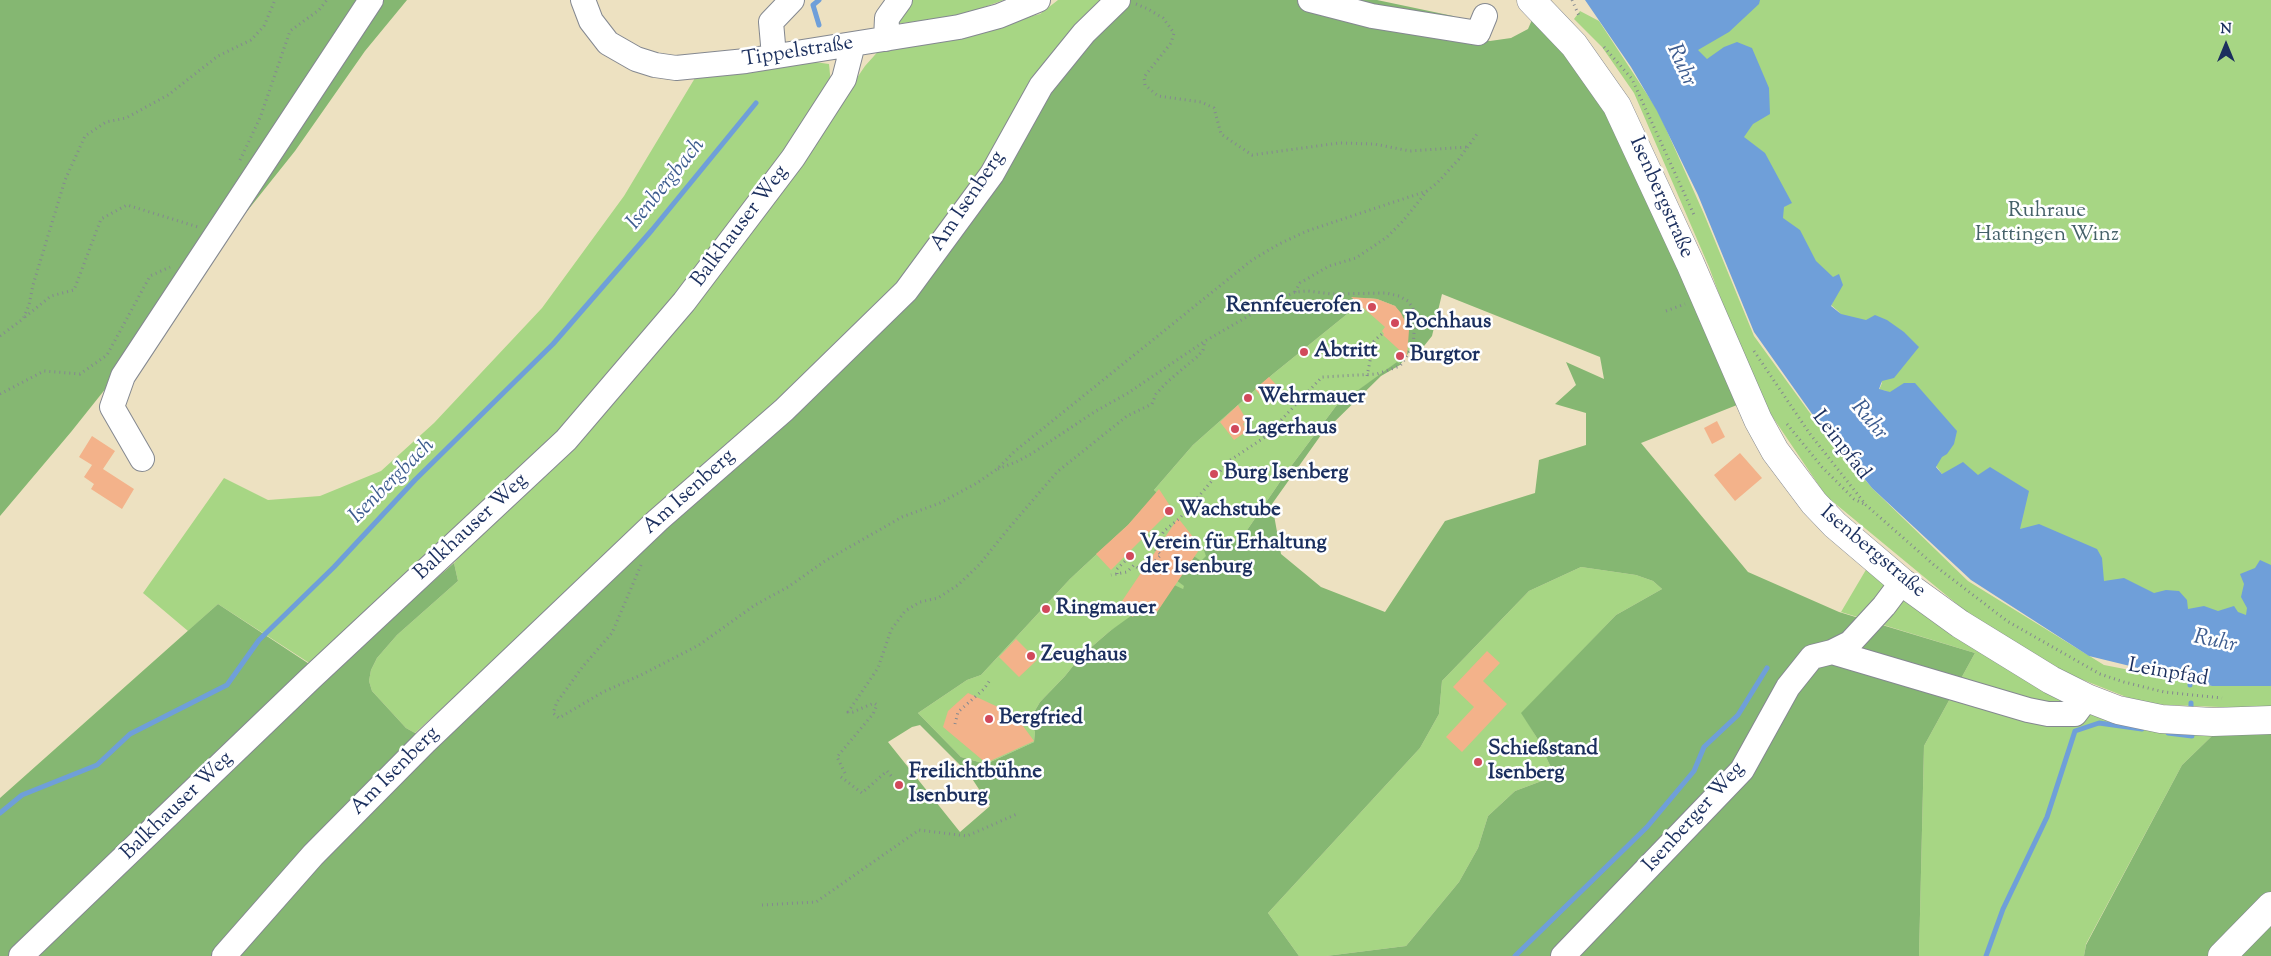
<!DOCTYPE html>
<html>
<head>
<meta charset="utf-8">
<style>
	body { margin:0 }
	#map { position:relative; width:2271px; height:956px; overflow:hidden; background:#ede1c1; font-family:"Sorts Mill Goudy",serif }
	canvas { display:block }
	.north { position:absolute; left:2201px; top:20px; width:50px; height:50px; -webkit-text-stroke:4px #fff; paint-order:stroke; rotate:0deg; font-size:14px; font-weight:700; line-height:20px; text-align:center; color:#1b2f5e }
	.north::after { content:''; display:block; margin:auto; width:18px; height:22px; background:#1b2f5e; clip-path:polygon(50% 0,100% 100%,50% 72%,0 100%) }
</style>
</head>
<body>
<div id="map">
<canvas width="2271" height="956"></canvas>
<div class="north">N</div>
</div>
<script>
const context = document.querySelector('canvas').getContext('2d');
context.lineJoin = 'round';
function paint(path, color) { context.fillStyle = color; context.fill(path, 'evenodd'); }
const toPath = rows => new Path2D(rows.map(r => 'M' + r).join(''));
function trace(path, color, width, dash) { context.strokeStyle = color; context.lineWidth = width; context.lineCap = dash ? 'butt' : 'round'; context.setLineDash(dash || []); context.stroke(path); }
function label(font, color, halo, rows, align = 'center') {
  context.font = font + ' "Sorts Mill Goudy",serif'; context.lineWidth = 5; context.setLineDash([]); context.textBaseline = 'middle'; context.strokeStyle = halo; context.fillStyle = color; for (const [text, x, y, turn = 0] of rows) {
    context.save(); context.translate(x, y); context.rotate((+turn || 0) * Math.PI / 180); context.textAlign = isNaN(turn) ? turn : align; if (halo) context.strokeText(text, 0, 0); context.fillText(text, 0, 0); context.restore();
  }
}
paint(toPath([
	[910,0,1004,0,959,16,895,24],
	[1058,0,1108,0,989,172,904,284,656,513,415,733,406,728,372,691,369,681,371,670,377,658,397,635,458,581,454,563,798,165,865,66,882,47,961,34,1040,14],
	[1666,0,2271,0,2271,627,2153,607,2023,541,1942,474,1916,439,1887,391,1879,390,1882,383,1839,312,1831,305,1833,302,1754,172],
	[1580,11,1599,21,1658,111,1704,214,1754,336,1815,420,1872,488,1968,581,2104,665,2212,686,2271,686,2271,709,2144,704,2063,672,1975,619,1826,496,1755,391,1709,267,1634,93,1602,47,1574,19],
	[808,61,829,64,831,84,784,156,694,271,556,439,317,668,218,604,188,631,143,593,224,478,268,500,320,496,381,471,434,423,542,308,624,196,695,78],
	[1367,298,1377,299,1395,306,1407,324,1408,347,1411,348,1410,351,1407,350,1399,365,1397,363,1336,406,1286,473,1241,539,1203,548,1207,556,1201,562,1194,556,1177,581,1185,586,1183,589,1157,612,1133,617,1110,631,1081,656,1065,676,1040,702,1030,719,1024,724,1035,731,1034,742,986,764,961,757,918,713,967,680,981,675,1070,579,1128,525,1156,493,1154,490,1193,445,1273,374],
	[1581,567,1636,575,1653,581,1662,589,1616,615,1522,713,1537,738,1555,776,1515,791,1488,816,1478,848,1459,882,1406,946,1326,956,1299,956,1268,913,1420,748,1439,714,1442,681,1529,591],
	[1867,568,1959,636,2214,734,2182,765,2086,944,2084,956,1919,956,1924,746,1975,653,1841,612]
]), '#a7d684');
paint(toPath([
	[0,0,407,0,365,51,295,151,71,432,0,516],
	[1126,0,1377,0,1453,16,1450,34,1490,41,1511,38,1528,29,1534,15,1574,61,1610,117,1675,250,1737,405,1641,443,1748,572,1839,612,1975,653,1924,746,1919,956,1326,956,1406,946,1459,882,1478,848,1488,816,1515,791,1555,776,1537,738,1521,713,1616,615,1662,589,1653,581,1636,575,1581,567,1529,591,1442,681,1439,714,1420,748,1268,913,1299,956,0,956,0,798,218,604,326,675,454,563,458,581,397,635,377,658,371,670,369,681,372,691,406,728,415,733,429,747,910,293,1046,87],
	[1442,294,1600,357,1604,379,1566,362,1576,385,1555,404,1586,413,1586,445,1539,460,1535,493,1445,521,1385,612,1321,587,1281,554,1272,504,1321,435,1381,376,1400,365,1412,348,1424,346,1432,336],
	[1367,298,1377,299,1395,306,1407,324,1408,347,1411,348,1410,351,1407,350,1399,361,1400,364,1397,362,1336,406,1286,473,1241,539,1203,548,1206,556,1201,561,1194,556,1177,581,1184,586,1183,589,1174,585,1157,612,1135,613,1110,631,1081,656,1065,676,1040,702,1030,719,1024,724,1035,731,1034,742,986,764,961,757,918,713,967,680,981,675,1070,579,1128,525,1157,493,1154,490,1193,445,1273,374],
	[920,725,969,774,990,806,960,832,888,742,912,727],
	[2271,731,2271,956,2084,956,2086,945,2182,765,2214,734]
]), '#85b772');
paint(toPath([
	[1585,0,1760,0,1759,4,1729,32,1698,50,1707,59,1724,47,1737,42,1752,48,1769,88,1770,114,1753,124,1744,137,1765,153,1792,203,1784,207,1783,218,1800,230,1816,261,1833,277,1839,274,1843,285,1831,306,1841,314,1866,320,1875,315,1887,320,1904,332,1919,347,1894,378,1882,381,1879,389,1890,392,1904,383,1915,383,1957,431,1954,444,1947,454,1942,457,1936,467,1942,474,1963,462,1978,475,1990,467,2029,491,2020,529,2039,524,2097,549,2102,558,2104,581,2124,578,2154,593,2166,590,2179,591,2187,600,2188,609,2204,606,2218,611,2234,606,2238,612,2246,615,2247,608,2241,597,2244,584,2240,574,2255,568,2260,560,2271,565,2271,686,2212,686,2089,656,1971,580,1872,488,1815,418,1754,332,1698,195,1657,111,1631,67]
]), '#6f9fd9');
trace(toPath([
	[819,25,813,5,819,0],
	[2190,681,2190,685],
	[2191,703,2191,706],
	[2168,733,2192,736],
	[0,813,22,795,97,765,130,734,227,685,259,640,334,567,415,480,553,344,652,230,756,103],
	[1515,956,1647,827,1694,771,1704,747,1738,715,1767,668],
	[1986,956,2003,909,2047,817,2075,731,2099,723,2142,729]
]), '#6f9fd9', 5);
paint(toPath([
	[1351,297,1377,299,1395,306,1401,313,1409,330,1407,357,1383,335,1384,334,1382,331,1385,327],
	[1269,377,1283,392,1268,405,1255,389],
	[1238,405,1247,421,1243,424,1247,431,1234,440,1220,422],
	[1717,421,1725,437,1712,444,1704,428],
	[92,436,115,451,103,469,134,489,122,509,91,489,94,484,84,477,92,465,79,457],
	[1740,453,1762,478,1735,501,1714,475],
	[1159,489,1172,509,1111,570,1096,554,1128,525],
	[1178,518,1201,547,1157,612,1135,613,1133,617,1118,607],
	[1016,639,1037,660,1019,677,999,657],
	[1487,651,1500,663,1483,681,1507,704,1462,752,1446,737,1474,707,1453,687],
	[968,693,1015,715,1034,741,990,761,985,762,980,758,943,727,948,711]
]), '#f3b28a');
const minor = toPath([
	[583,0,591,21,608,43,636,59,655,65,676,68,746,61,959,27,999,16,1038,0],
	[1310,0,1372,16,1478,33,1485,16],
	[886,39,887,18,900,0],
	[774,56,771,22,792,0],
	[142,459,112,407,123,376,371,0],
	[1832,652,2028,710,2048,714,2075,714,2087,698],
	[21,956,311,678,566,440,684,302,793,158,844,79,853,44],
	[224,956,313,855,425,742,658,520,784,410,906,291,992,174,1041,86,1084,33,1118,0],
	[1563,956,1742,770,1788,687,1812,657,1832,652,1850,643,1884,606,1902,582]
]);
const major = toPath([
	[1531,0,1574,45,1617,106,1690,263,1758,420,1775,451,1814,503,1835,525,1902,582,1960,624,2051,680,2087,698,2118,710,2161,719,2213,722,2271,720],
	[2222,956,2271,906]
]);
trace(minor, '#848890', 26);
trace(major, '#848890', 29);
trace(toPath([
	[1572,0,1580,18],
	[1136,4,1148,9,1163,18,1174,33,1171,43,1144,77,1145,85,1158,96,1201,102,1214,108,1221,134,1252,155,1339,143,1374,144,1410,151,1467,147],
	[1604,47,1632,79,1695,217],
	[240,160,260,118,290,31,319,10,327,0],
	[1295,292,1300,283,1329,266,1356,258,1387,237,1403,221,1427,191,1438,182,1459,159,1477,134],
	[1666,311,1685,304],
	[25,317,51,296,74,290,101,219,127,205,198,227],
	[0,336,23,319,29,305,33,285,65,180,85,136,106,122,126,118,168,95,218,56,251,40,264,26,275,0],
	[1754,351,1810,434,1866,505,1934,565,2007,621,2100,674,2124,682,2164,692,2222,698],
	[1367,376,1374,341,1384,332],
	[0,394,44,371,80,374,107,355,150,276,170,267],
	[1787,424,1822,467,1854,499,1866,505],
	[998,469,1016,462,1031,454,1096,411,1128,393,1205,341,1271,303,1295,292,1308,291,1332,294,1386,293,1399,296,1408,301,1413,308,1415,319,1413,347,1400,366,1377,374,1322,377,1265,437,1229,461,1180,518,1164,531,1154,548,1161,555,1143,572,1134,565,1127,572,1111,575],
	[641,565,612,633,584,665,557,702,553,713,559,718,603,692,641,675,699,645,755,605,788,587,825,561,902,517,940,503,977,483,997,469,1015,451,1252,260,1279,244,1307,231,1427,191],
	[1117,574,1117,569,1128,558],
	[955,724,958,712,984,689,990,680],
	[845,773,837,757,873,714,877,705,874,703,853,712,848,712,878,668,891,630,905,611,920,602,938,598,958,585,979,565,1009,528,1057,472,1127,416,1152,404,1156,394,1167,382,1198,356,1203,350,1205,341],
	[841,777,862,793,887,771,892,777],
	[762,905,816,902,919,830,967,836,1017,814]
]), '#848890', 3, [1, 4]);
trace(minor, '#fff', 24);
trace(major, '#fff', 28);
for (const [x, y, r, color] of [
	[1372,307,5,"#d1495b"],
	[1395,323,5,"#d1495b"],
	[1304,352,5,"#d1495b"],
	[1400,356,5,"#d1495b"],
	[1248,398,5,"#d1495b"],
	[1235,429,5,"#d1495b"],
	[1214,474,5,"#d1495b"],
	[1169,511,5,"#d1495b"],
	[1130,556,5,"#d1495b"],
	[1046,609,5,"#d1495b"],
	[1031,656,5,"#d1495b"],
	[989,719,5,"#d1495b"],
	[1478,762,5,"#d1495b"],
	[899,785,5,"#d1495b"]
]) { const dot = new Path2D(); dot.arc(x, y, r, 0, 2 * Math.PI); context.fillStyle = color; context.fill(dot); trace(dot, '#fff', 2); }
label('21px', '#1b2f5e', '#fff', [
	["Tippelstraße",798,53,-9],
	["Isenbergstraße",1660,198,66],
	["Am Isenberg",969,202,-56],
	["Balkhauser Weg",741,227,-53],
	["Leinpfad",1840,446,52],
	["Am Isenberg",690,493,-42],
	["Balkhauser Weg",472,528,-43],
	["Isenbergstraße",1872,553,40],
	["Leinpfad",2168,674,10],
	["Am Isenberg",396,772,-45],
	["Balkhauser Weg",178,807,-44],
	["Isenberger Weg",1695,818,-48]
]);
label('21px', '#456169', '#fff', [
	["Ruhraue",2047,212],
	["Hattingen Winz",2047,236]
]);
label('bold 21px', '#1b2f5e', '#fff', [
	["Rennfeuerofen",1362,307,"right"],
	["Pochhaus",1405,323],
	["Abtritt",1314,352],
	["Burgtor",1410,356],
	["Wehrmauer",1258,398],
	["Lagerhaus",1245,429],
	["Burg Isenberg",1224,474],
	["Wachstube",1179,511],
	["Verein für Erhaltung",1140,544],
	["der Isenburg",1140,568],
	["Ringmauer",1056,609],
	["Zeughaus",1041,656],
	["Bergfried",999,719],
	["Schießstand",1488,750],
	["Isenberg",1488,774],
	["Freilichtbühne",909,773],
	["Isenburg",909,797]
], 'left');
label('italic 22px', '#3d5c8f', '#fff', [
	["Ruhr",1680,66,66],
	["Isenbergbach",667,185,-51],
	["Ruhr",1868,421,50],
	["Isenbergbach",393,482,-45],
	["Ruhr",2215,643,12]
]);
</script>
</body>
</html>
